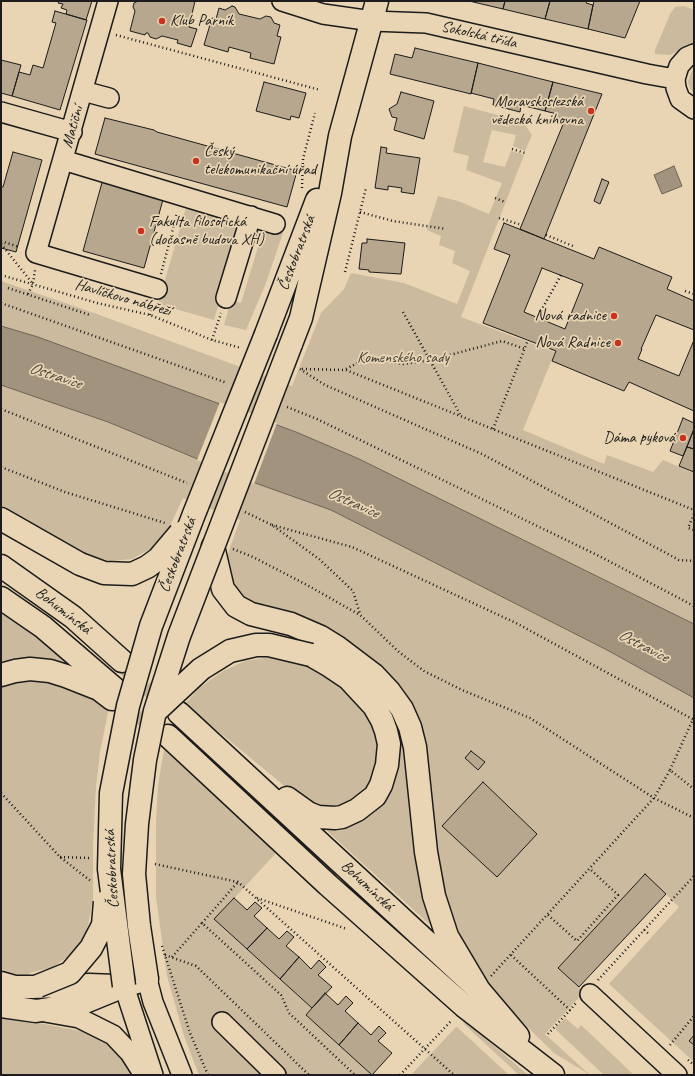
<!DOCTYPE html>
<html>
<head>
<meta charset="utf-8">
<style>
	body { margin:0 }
	#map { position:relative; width:695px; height:1076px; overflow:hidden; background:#e9d5b3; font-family:Caveat,sans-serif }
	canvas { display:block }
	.frame { position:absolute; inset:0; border:2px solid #1c1c1c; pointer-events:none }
</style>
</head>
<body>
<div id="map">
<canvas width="695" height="1076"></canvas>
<div class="frame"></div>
</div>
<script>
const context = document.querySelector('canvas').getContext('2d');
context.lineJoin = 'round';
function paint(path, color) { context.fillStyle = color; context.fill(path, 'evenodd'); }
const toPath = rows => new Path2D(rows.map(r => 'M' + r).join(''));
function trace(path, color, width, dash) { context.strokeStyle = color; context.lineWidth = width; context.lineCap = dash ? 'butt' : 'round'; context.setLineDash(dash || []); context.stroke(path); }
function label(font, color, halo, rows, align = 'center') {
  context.font = font + ' Caveat,sans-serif'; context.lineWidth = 3.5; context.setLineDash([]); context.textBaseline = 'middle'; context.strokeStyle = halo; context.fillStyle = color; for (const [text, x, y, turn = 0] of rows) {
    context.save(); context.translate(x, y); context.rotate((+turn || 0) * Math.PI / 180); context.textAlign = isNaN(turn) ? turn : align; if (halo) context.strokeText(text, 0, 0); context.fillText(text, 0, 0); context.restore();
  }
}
paint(toPath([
	[684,6,694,10,694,44,670,55,655,54,655,50,670,14,675,7],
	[694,69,694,94,690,88,688,82,691,73],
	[464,106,523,122,532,135,525,151,513,146,516,135,492,130,483,162,505,167,511,151,524,155,461,317,555,352,523,430,604,464,607,455,653,472,663,460,694,473,694,624,357,458,296,432,38,337,1,326,1,281,94,313,292,386,321,313,344,289,351,273,404,283,457,304,470,271,452,263,455,251,439,245,441,236,427,230,438,196,458,201,489,214,502,183,466,170,469,156,453,152],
	[187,204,243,220,214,320,158,304],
	[253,224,283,233,266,283,246,330,224,325,231,300,241,303,261,237,251,233],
	[1,385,108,422,258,484,331,510,607,650,694,698,694,1035,689,1041,694,1045,694,1062,609,984,679,907,666,894,645,875,558,968,584,992,545,1034,590,1075,554,1053,514,1014,487,982,449,914,387,677,354,645,326,629,326,626,255,604,238,593,227,570,228,553,240,520,183,498,170,526,154,547,132,559,111,561,84,554,1,509],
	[1,610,42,640,73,666,71,668,1,666],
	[270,657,291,659,332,675,366,712,377,739,378,753,377,767,363,799,333,811,304,802,185,704,199,688,223,671,245,661],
	[20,678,45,679,92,696,109,707,100,752,96,787,93,847,93,900,88,925,85,935,70,955,53,967,29,973,29,977,1,973,1,685],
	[392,717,403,739,439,933,325,829,336,828,395,753],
	[164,750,276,853,215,919,312,1008,306,1015,372,1075,199,1075,184,1036,167,976,156,897,156,822,158,785],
	[1,1017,38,1021,39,1023,81,1031,108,1045,123,1060,132,1075,1,1075],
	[565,1018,578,1029,581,1025,634,1075,604,1075,556,1030,555,1028],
	[463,1021,465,1021,528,1075,519,1075,464,1024],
	[456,1027,457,1027,509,1075,458,1075,455,1073,453,1075,411,1075]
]), '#cbba9d');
const water = toPath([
	[674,166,682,186,662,194,654,175,674,166],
	[1,326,38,337,296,432,357,458,694,624,694,698,607,650,331,510,258,484,108,422,1,385,1,326]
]);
paint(water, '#a1937e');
trace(water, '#6c6357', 1);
paint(toPath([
	[220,402,277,423,254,484,197,460]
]), '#e9d5b3');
const building = toPath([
	[59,1,92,1,86,20,66,14,67,10,61,8,63,4,58,3,59,1],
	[138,1,195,1,189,27,197,29,191,47,177,43,178,40,162,36,156,39,150,37,148,33,146,33,145,35,130,31,135,11,133,7,134,3,138,1],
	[469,1,505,1,503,9,469,1],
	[505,1,550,1,545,19,503,9,505,1],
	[550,1,587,1,586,3,593,5,588,29,545,19,550,1],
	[594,1,640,1,625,38,588,29,594,1],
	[232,6,235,7,239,14,260,19,266,16,271,17,274,23,280,25,277,36,281,37,274,64,250,58,251,53,229,47,228,52,204,45,212,18,216,19,219,8,225,10,232,6],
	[55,11,87,20,60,110,12,96,19,72,30,75,33,65,43,68,56,23,52,22,55,11],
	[415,48,478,63,471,94,390,74,395,54,412,58,415,48],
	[1,60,21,65,12,96,1,93,1,60],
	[478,63,553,82,545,111,521,105,520,112,493,105,494,99,471,93,478,63],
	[264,82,306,93,299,118,291,116,290,120,256,111,264,82],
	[553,82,602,94,544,239,520,229,564,122,558,120,557,114,545,111,553,82],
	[401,92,434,101,424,139,394,130,397,118,392,117,389,109,397,104,401,92],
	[105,118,154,130,157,132,297,171,287,207,95,154,105,118],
	[381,147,387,148,386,153,420,158,414,194,401,192,402,188,388,186,388,190,375,188,381,147],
	[13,152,42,160,16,252,1,248,1,187,3,187,13,152],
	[103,179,164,196,144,268,83,251,103,179],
	[602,179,609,182,600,204,594,201,602,179],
	[504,223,594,259,599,247,672,277,667,289,694,301,694,330,656,315,641,349,642,349,638,359,679,376,694,340,694,411,629,382,624,391,552,361,556,351,483,323,510,255,494,249,504,223],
	[542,268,583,284,565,329,524,312,542,268],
	[367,239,405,243,401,274,369,272,369,270,359,269,362,243,367,243,367,239],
	[683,418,694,423,694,429,683,456,670,451,683,418],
	[694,429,694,449,687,447,694,429],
	[687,447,694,449,694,472,679,466,687,447],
	[471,751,485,762,478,770,465,758,471,751],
	[483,782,537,834,497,877,442,826,483,782],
	[645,874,666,894,579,987,558,968,645,874],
	[234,898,247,910,255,902,262,908,254,916,267,928,247,949,214,919,234,898],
	[267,928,279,939,287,931,294,937,286,946,299,957,280,979,247,949,267,928],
	[299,957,311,969,319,960,326,967,318,975,332,987,312,1008,280,979,299,957],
	[325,993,338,1005,346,996,353,1003,345,1011,358,1023,339,1045,306,1015,325,993],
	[358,1023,371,1035,379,1026,386,1033,378,1041,392,1053,372,1075,339,1045,358,1023],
	[694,1035,694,1045,689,1041,694,1035]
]);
paint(building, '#b6a78e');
trace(building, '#1c1c1c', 1);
trace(toPath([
	[124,662,174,708],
	[116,690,165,734]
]), '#c0b095', 22, [22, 11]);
const minor = toPath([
	[108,1,36,253,157,289],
	[282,1,323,14,372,21,426,23,647,74,675,79],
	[694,54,687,57,679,66,675,79,676,88,680,99,694,109],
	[83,91,109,98],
	[1,112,72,132],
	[63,160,275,224],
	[226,298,251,216],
	[147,979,153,1002,182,1075],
	[124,986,153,1075],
	[590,994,677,1075],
	[45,1012,79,1018,113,1035,130,1053,144,1075],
	[222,1022,276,1075]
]);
const major = toPath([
	[266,334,317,200],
	[291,344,301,318,330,193,340,136,377,1],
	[1,519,80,564],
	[213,546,223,589,236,606,251,614,291,624,321,637,337,647,374,675,389,691,402,709,410,727,415,747,426,852,434,896,447,936,479,990],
	[1,566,73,617,122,661],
	[1,598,43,627,114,688],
	[1,675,15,671,30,669,50,671,66,676,99,689,112,699],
	[179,713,479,990,518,1036],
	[168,736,328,885,464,1006,553,1075],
	[287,798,308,813,318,817,335,818,342,817,357,810,375,796,381,785,387,765,389,744,386,731,382,720,374,706,348,678,330,666,311,655],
	[1,983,15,987,32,987,89,985,116,986],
	[1,1006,36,1011,80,1004,124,986,147,979]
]);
trace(minor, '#1c1c1c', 22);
trace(major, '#1c1c1c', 25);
trace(toPath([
	[116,35,320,90],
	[512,149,525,153],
	[302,188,303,159,315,113],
	[495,198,505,202],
	[360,212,393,221,446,229],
	[499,218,522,225],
	[546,235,573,246],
	[1,241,19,247],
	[1,244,33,284],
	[345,272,366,188],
	[161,274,177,213],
	[1,275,97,303,150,315,212,340,241,348],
	[8,288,90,315],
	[685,291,694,294],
	[28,294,33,284,35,270],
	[1,303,227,383],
	[403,312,461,416],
	[150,315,152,305],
	[537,318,561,275],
	[212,340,221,313],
	[300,369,325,385,482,454,679,560,694,561],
	[302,369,346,370,694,510],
	[346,369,367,358,403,364,431,360,502,341,525,349],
	[287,407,317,419,601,557,694,606],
	[1,409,187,483],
	[493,429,528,340],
	[1,467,65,492,165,523],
	[245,512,272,525,319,559,353,591,360,614],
	[694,514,688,528,694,530],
	[272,525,352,547,516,623,694,720],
	[233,549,253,557,307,585,360,615,399,652,424,671,462,690,530,718,654,798,694,818],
	[1,793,60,857,92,882],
	[60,857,91,858],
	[155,864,238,882,454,1075],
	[257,898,347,929],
	[548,915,577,941,618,895,590,869],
	[202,923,238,882],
	[644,930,649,934],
	[162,946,190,1033,208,1075],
	[165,955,196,966,309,1075],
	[511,955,570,1010,576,1003],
	[172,957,202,923,281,995,289,1013,355,1075],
	[491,976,654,798,670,770,694,789],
	[598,980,694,876],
	[548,1034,570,1010],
	[670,1045,694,1016],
	[688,1060,694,1065],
	[400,1075,452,1020]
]), '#1c1c1c', 2.5, [1, 3]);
trace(minor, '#e9d5b3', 19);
trace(major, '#e9d5b3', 22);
const majorBridge = toPath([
	[80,564,104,573,132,574,147,567,158,559,180,533],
	[156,711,201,669,230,651,256,645,269,645,311,655],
	[147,979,139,926,134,874,137,824,145,760,155,711,179,636,291,344],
	[38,986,70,973,91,948,103,925,105,902],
	[124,986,109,869,111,793,128,706,151,626,194,514,266,334]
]);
trace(majorBridge, '#1c1c1c', 25, []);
trace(toPath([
	[670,770,694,717]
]), '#1c1c1c', 2.5, [1, 3]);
trace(majorBridge, '#e9d5b3', 22);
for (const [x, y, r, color] of [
	[162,21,4,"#c8321e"],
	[591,111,4,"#c8321e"],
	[196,161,4,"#c8321e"],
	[141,231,4,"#c8321e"],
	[614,316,4,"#c8321e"],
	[618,343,4,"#c8321e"],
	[683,438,4,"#c8321e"]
]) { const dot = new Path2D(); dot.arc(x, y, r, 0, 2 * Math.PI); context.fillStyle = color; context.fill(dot); trace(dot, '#e9d5b3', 1.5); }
label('16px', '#1c1c1c', '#e9d5b3', [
	["Klub Parník",170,21,"left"],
	["Moravskoslezská",583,102],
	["vědecká knihovna",583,120],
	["Český",204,152,"left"],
	["telekomunikační úřad",204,170,"left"],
	["Fakulta filosofická",149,222,"left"],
	["(dočasně budova XH)",149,240,"left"],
	["Nová radnice",606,316],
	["Nová Radnice",610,343],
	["Dáma pyková",675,438]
], 'right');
label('16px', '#1c1c1c', '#e9d5b3', [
	["Sokolská třída",479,35,13],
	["Matiční",73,127,-74],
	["Českobratrská",297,253,-69],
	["Havlíčkovo nábřeží",123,298,16],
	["Českobratrská",178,555,-69],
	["Bohumínská",63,611,38],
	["Českobratrská",112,869,-93],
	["Bohumínská",367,886,43]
]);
label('16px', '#48443c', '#e9d5b3', [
	["Komenského sady",403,358]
]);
label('italic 17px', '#4b463e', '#e9d5b3', [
	["Ostravice",55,376,18],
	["Ostravice",353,503,24],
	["Ostravice",643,646,27]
]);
</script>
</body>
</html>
